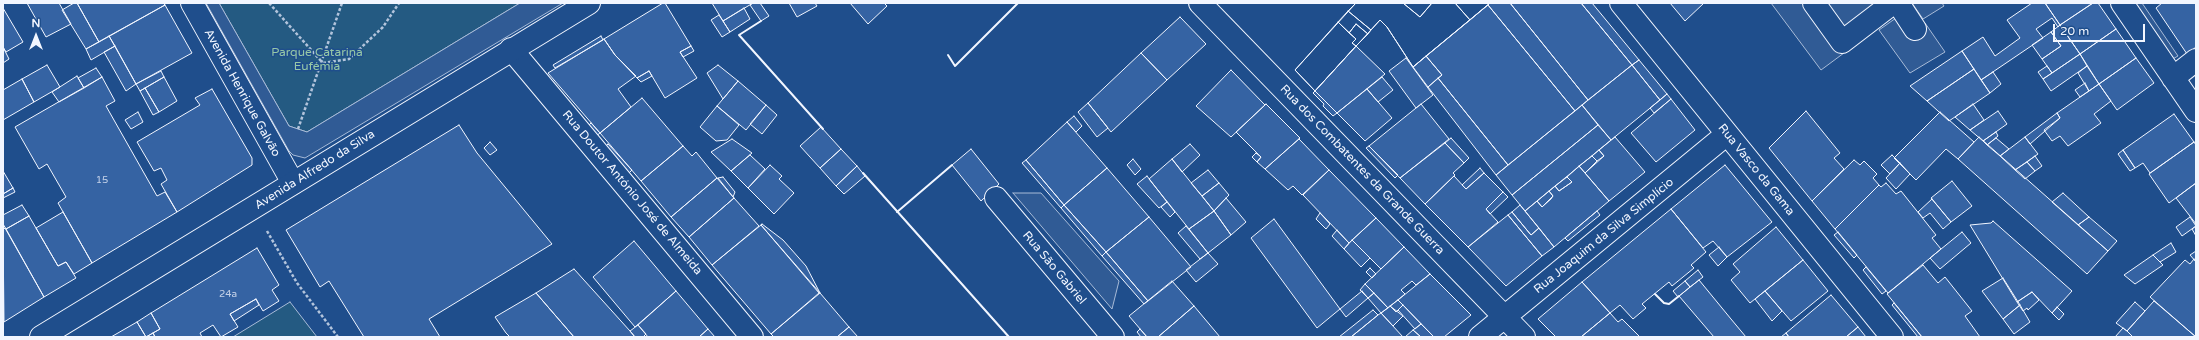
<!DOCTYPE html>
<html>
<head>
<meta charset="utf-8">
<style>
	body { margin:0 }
	#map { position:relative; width:2199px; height:340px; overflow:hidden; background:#1f4e8c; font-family:"Varela Round",sans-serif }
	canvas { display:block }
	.frame { position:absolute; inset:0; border:4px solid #f2f6ff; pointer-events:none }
	.north { position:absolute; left:16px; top:16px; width:40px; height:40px; -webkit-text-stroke:3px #1f4e8c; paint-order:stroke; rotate:0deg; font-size:11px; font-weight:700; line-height:16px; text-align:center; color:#f2f6ff }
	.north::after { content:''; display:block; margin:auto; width:14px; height:18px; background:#f2f6ff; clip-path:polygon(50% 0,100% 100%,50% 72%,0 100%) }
	.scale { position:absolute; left:2053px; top:24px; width:92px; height:18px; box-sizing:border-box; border:2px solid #f2f6ff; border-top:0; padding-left:5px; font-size:12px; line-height:14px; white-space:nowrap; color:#f2f6ff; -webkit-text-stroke:3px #1f4e8c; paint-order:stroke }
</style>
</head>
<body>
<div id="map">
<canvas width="2199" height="340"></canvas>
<div class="frame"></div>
<div class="north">N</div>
<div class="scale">20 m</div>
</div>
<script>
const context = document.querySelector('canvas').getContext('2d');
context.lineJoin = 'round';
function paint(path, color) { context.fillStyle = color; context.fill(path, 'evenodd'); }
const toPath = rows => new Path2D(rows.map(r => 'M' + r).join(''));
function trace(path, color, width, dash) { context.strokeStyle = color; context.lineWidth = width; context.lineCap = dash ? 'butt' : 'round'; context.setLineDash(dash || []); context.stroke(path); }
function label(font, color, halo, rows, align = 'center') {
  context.font = font + ' "Varela Round",sans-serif'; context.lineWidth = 3; context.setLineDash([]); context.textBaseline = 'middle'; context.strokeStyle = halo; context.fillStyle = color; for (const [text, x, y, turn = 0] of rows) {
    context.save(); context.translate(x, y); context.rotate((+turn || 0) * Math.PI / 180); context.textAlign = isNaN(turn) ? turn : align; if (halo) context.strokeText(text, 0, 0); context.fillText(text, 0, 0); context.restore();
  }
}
const green = toPath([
	[219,3,520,3,307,132,289,126,219,3],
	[290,302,317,337,233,337,290,302]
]);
paint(green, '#245a82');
trace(green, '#a8bbd7', 1);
const parking = toPath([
	[206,3,219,3,289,126,307,132,520,3,563,3,305,158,293,155,289,151,206,3],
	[1771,3,1814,3,1848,50,1821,70,1771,3],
	[1825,3,1881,3,1844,32,1825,3],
	[1912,3,1942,3,1944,6,1923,19,1912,3],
	[2129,3,2142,3,2178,56,2169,61,2129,3],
	[1896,18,1909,36,1925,23,1945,52,1910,73,1879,30,1896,18],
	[1013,193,1041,193,1119,281,1112,309,1013,193]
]);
paint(parking, '#305b95');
trace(parking, '#a8bbd7', 1);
const building = toPath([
	[27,3,59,3,71,24,46,37,27,3],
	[74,3,77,3,99,42,86,49,62,10,74,3],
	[77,3,163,3,165,5,99,42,77,3],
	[663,3,665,3,691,46,680,52,697,78,665,98,649,71,637,78,615,55,604,39,663,3],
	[712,3,753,3,723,21,712,3],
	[753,3,760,3,769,16,761,21,750,5,753,3],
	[789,3,815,3,817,6,797,17,789,3],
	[850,3,884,3,887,6,868,24,850,3],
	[1356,3,1403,3,1420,17,1432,3,1455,3,1470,20,1413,67,1387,27,1380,20,1371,30,1348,11,1356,3],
	[1356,3,1490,3,1413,67,1387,27,1380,20,1315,91,1295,70,1356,3],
	[1403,3,1432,3,1420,17,1403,3],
	[1455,3,1490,3,1470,20,1455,3],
	[1490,3,1510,3,1588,100,1575,111,1488,5,1490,3],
	[1510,3,1581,3,1632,65,1588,100,1510,3],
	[1581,3,1592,3,1639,60,1632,65,1581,3],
	[1670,3,1704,3,1685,21,1670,3],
	[2032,3,2045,3,2060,25,2058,27,2052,18,2036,29,2043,38,1981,80,1962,51,1983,37,1995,56,2020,38,2007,20,2032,3],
	[2045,3,2093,3,2060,25,2045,3],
	[2093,3,2098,3,2116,29,2080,54,2060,25,2093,3],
	[2162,3,2196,3,2196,47,2187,54,2156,8,2162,3],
	[165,5,192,53,136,84,109,36,165,5],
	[1488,5,1575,111,1508,165,1438,78,1442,75,1426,56,1488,5],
	[3,8,23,42,6,52,3,47,3,8],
	[744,8,750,19,730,32,723,21,744,8],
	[1348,11,1371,30,1368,34,1356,24,1349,33,1338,22,1348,11],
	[719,15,730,32,722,37,711,20,719,15],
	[1180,17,1206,44,1167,80,1141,53,1180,17],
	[1338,22,1356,39,1352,43,1356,46,1315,91,1295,70,1338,22],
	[1356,24,1368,34,1356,46,1352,43,1356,39,1349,33,1356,24],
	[2060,25,2080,54,2052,73,2042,59,2061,46,2051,32,2060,25],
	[2116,29,2136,58,2099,84,2080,54,2116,29],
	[2051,32,2061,46,2042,59,2032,45,2051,32],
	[109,36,115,46,91,60,86,49,109,36],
	[601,36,603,40,555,68,553,65,601,36],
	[604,39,615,55,636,76,618,89,631,107,600,133,548,73,604,39],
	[115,46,136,84,126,91,104,52,115,46],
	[691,46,694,51,683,57,680,52,691,46],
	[1356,46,1385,74,1337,113,1315,91,1356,46],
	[3,47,9,59,3,63,3,47],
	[1962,51,1974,69,1927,101,1910,86,1962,51],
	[1141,53,1167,80,1111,132,1088,103,1141,53],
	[2080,54,2087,66,2051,91,2043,79,2080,54],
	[1426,56,1442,75,1428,87,1413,67,1426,56],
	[1406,58,1433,95,1416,108,1389,71,1406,58],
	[2136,58,2154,83,2117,110,2099,84,2136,58],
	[1639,60,1667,94,1660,100,1632,65,1639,60],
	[47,65,60,87,34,102,22,79,47,65],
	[718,65,738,81,723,99,707,73,718,65],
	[1632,65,1660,100,1611,140,1582,105,1632,65],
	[2047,66,2052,73,2043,79,2038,72,2047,66],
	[2087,66,2099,84,2089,91,2078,73,2087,66],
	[96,68,102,77,84,88,78,78,96,68],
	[1974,69,1990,93,1949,121,1927,101,1974,69],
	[1231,70,1265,105,1231,137,1196,106,1231,70],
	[161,71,164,77,140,91,136,84,161,71],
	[649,71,652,76,641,82,637,78,649,71],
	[1993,72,2001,84,1990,93,1981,80,1993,72],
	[77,76,84,88,59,102,52,92,77,76],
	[102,77,115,101,106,106,157,196,165,192,177,212,92,263,58,203,66,197,47,164,39,169,15,127,102,77],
	[164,77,177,101,159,112,145,88,164,77],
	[1382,77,1393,90,1378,102,1367,89,1382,77],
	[1438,78,1508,165,1496,175,1428,87,1438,78],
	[22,79,34,102,3,120,3,90,22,79],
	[738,81,766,105,746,130,717,106,738,81],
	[2085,83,2089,91,2080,97,2075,90,2085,83],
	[2099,84,2111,101,2094,114,2101,123,2068,146,2060,136,2052,141,2044,130,2060,118,2057,113,2099,84],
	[145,88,159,112,153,115,140,91,145,88],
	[212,89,252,158,252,165,177,212,161,184,167,180,161,168,154,171,137,142,200,105,195,98,212,89],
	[1367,89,1392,118,1365,141,1337,113,1367,89],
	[1315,91,1337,113,1333,116,1323,106,1324,104,1313,93,1315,91],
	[1667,94,1671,99,1654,113,1650,108,1667,94],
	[642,98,683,146,641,181,600,133,642,98],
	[1671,99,1695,130,1656,162,1631,133,1671,99],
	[1088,103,1108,128,1097,137,1078,112,1088,103],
	[1266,104,1300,138,1265,169,1257,162,1261,157,1236,132,1266,104],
	[1421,104,1449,139,1400,178,1369,146,1421,104],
	[1973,104,1984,120,1970,130,1955,117,1973,104],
	[766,105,777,115,762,134,750,124,766,105],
	[1582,105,1598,125,1512,195,1496,175,1582,105],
	[717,106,739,125,727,140,716,141,700,127,717,106],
	[1806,111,1840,153,1834,158,1844,169,1812,201,1769,148,1806,111],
	[1998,111,2007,124,1983,141,1970,130,1998,111],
	[138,112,143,122,131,129,125,120,138,112],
	[1940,112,1974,142,1958,159,1946,149,1916,180,1894,158,1940,112],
	[2057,113,2060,118,2030,144,2025,137,2057,113],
	[2174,114,2194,142,2150,173,2143,163,2135,168,2123,150,2174,114],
	[1074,116,1082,126,1076,132,1067,122,1074,116],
	[1067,122,1107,168,1064,205,1026,160,1067,122],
	[591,123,600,133,595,137,587,127,591,123],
	[459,125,477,153,552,244,429,319,440,337,364,337,329,281,320,287,286,230,459,125],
	[1598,125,1611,140,1525,211,1512,195,1598,125],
	[821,127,841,149,820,168,800,146,821,127],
	[1996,132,1998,136,1987,145,1983,141,1996,132],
	[1615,137,1645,172,1609,201,1585,173,1604,156,1599,150,1615,137],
	[1979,137,2108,251,2087,274,1958,159,1979,137],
	[2025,137,2038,154,2015,170,2000,156,2025,137],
	[1451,138,1469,158,1464,163,1445,143,1451,138],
	[1996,138,2009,149,2000,156,1987,145,1996,138],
	[732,139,752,153,731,171,711,152,732,139],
	[1299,139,1329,170,1302,195,1293,186,1288,190,1265,169,1299,139],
	[490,142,497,150,490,155,484,148,490,142],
	[2194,142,2196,145,2196,183,2169,203,2149,174,2194,142],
	[1445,143,1464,163,1453,173,1455,175,1425,204,1400,178,1445,143],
	[608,144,632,170,628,174,605,147,608,144],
	[1190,144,1200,155,1182,172,1172,159,1190,144],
	[683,146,692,156,696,152,717,178,671,217,641,181,683,146],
	[1369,146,1398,175,1395,178,1366,148,1369,146],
	[841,149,857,166,836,186,820,168,841,149],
	[971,149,999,184,981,201,952,165,971,149],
	[1599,150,1604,156,1597,161,1592,156,1599,150],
	[2123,150,2135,168,2130,171,2118,154,2123,150],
	[1256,153,1261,157,1257,162,1252,157,1256,153],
	[750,155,765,169,748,188,731,171,750,155],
	[1892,155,1900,163,1890,174,1881,165,1892,155],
	[1592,156,1597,161,1585,173,1579,166,1592,156],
	[2035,156,2042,166,2035,171,2027,162,2035,156],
	[1133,159,1141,169,1135,175,1127,165,1133,159],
	[1172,159,1214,211,1189,229,1149,179,1172,159],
	[1026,160,1064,205,1061,208,1022,163,1026,160],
	[1854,160,1860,165,1864,161,1877,174,1873,178,1879,185,1835,229,1812,201,1854,160],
	[2027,162,2035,171,2025,179,2015,170,2027,162],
	[1900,163,1910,174,1896,189,1886,178,1900,163],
	[770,165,782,176,779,179,794,193,774,214,748,188,770,165],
	[1725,165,1772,222,1727,257,1713,241,1703,248,1671,209,1725,165],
	[857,166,865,176,844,194,836,186,857,166],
	[1579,166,1609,201,1554,247,1525,211,1537,201,1542,207,1551,199,1553,196,1549,191,1555,186,1559,191,1572,182,1567,177,1579,166],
	[1107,168,1149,217,1106,252,1064,205,1107,168],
	[1480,168,1484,173,1466,189,1462,185,1480,168],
	[1208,170,1219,183,1202,196,1191,183,1208,170],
	[1329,170,1376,218,1349,243,1303,195,1329,170],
	[3,171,13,188,3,194,3,171],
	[1484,173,1503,192,1486,209,1498,222,1468,247,1425,204,1454,176,1466,189,1484,173],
	[1147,176,1167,202,1159,208,1137,184,1147,176],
	[723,177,735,192,733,197,718,178,723,177],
	[1567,177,1572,182,1559,191,1555,186,1567,177],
	[717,178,734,198,689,237,671,217,717,178],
	[1952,181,1972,206,1951,222,1931,198,1952,181],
	[1219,183,1229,195,1214,211,1202,196,1219,183],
	[1886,183,1896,194,1901,191,1936,235,1932,238,1941,249,1888,293,1835,229,1879,185,1881,187,1886,183],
	[2196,183,2196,224,2176,198,2196,183],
	[13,188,15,192,3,198,3,194,13,188],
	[1549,191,1553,196,1542,207,1537,201,1549,191],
	[1503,192,1508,197,1490,214,1486,209,1503,192],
	[2063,193,2089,217,2078,225,2052,202,2063,193],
	[734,198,759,226,712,265,689,237,734,198],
	[1226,198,1246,222,1231,235,1214,211,1226,198],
	[1932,199,1951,222,1943,229,1930,213,1923,218,1918,212,1932,199],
	[1167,202,1175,212,1170,217,1161,207,1167,202],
	[22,205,29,216,6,229,3,224,3,215,22,205],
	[1064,205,1106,252,1102,256,1061,208,1064,205],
	[1520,205,1539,228,1531,235,1512,212,1520,205],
	[1671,209,1706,252,1691,265,1694,268,1672,286,1669,282,1642,304,1646,308,1633,319,1620,305,1610,313,1582,282,1671,209],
	[1214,211,1231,235,1208,253,1189,229,1214,211],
	[1597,211,1600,215,1568,241,1565,238,1597,211],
	[63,212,92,263,74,274,66,262,58,266,36,228,63,212],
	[1512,212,1531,235,1539,228,1554,247,1542,256,1508,215,1512,212],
	[1320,213,1330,224,1326,229,1316,219,1320,213],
	[1508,215,1542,256,1506,286,1468,247,1508,215],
	[29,216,58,266,66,262,76,278,44,297,6,229,29,216],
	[1149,217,1191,267,1148,301,1106,252,1149,217],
	[2089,217,2117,241,2108,251,2078,225,2089,217],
	[2190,217,2196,226,2182,236,2176,227,2190,217],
	[1376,218,1404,247,1381,269,1352,240,1376,218],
	[1274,219,1340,309,1317,328,1251,238,1274,219],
	[1993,221,2072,291,2052,313,2032,292,2017,302,1970,225,1991,223,1993,221],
	[762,224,783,240,806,266,820,293,761,225,762,224],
	[761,225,819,293,771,334,712,265,761,225],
	[1186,226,1208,253,1200,259,1178,233,1186,226],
	[2196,226,2196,236,2192,229,2196,226],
	[1776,227,1803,260,1750,303,1731,280,1740,272,1733,264,1776,227],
	[5,228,44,297,4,322,3,230,5,228],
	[1337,230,1349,243,1344,249,1332,236,1337,230],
	[1838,232,1857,255,1854,258,1834,235,1838,232],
	[1962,232,1971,243,1940,269,1930,258,1962,232],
	[1352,240,1370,258,1361,267,1344,249,1352,240],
	[634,241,676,291,635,327,593,277,634,241],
	[2171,243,2176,252,2160,262,2153,255,2171,243],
	[1404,247,1430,274,1416,285,1412,281,1401,290,1405,294,1388,308,1365,284,1404,247],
	[1719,247,1727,257,1718,266,1709,255,1719,247],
	[257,248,279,285,272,290,279,301,263,311,256,299,230,314,238,327,221,337,213,325,200,333,202,337,155,337,153,333,160,329,151,313,257,248],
	[2196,251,2196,262,2190,255,2196,251],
	[1106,252,1148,301,1144,304,1102,256,1106,252],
	[1208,253,1218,264,1196,282,1186,270,1208,253],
	[2153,255,2163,265,2135,284,2124,275,2153,255],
	[2194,259,2196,262,2196,337,2150,297,2185,260,2190,264,2194,259],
	[1803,260,1828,291,1791,321,1765,291,1803,260],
	[1923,265,1938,283,1945,277,1972,311,1965,316,1980,337,1922,337,1887,294,1923,265],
	[1866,267,1886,291,1882,294,1863,270,1866,267],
	[1370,268,1376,274,1372,278,1366,272,1370,268],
	[574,269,630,331,635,337,574,337,536,293,574,269],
	[1698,270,1703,277,1690,287,1685,281,1698,270],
	[1430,274,1471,315,1444,337,1434,337,1398,300,1430,274],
	[2003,278,2020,305,2003,319,1982,291,2003,278],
	[1699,280,1731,319,1746,337,1714,337,1679,296,1699,280],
	[1172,281,1194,306,1158,337,1147,337,1129,316,1172,281],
	[1685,281,1690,287,1678,297,1673,291,1685,281],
	[1582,282,1610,313,1581,337,1556,337,1538,319,1582,282],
	[1365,284,1374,293,1368,298,1360,290,1365,284],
	[676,291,708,329,699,337,648,337,638,325,676,291],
	[1362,291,1368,298,1346,317,1340,309,1362,291],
	[1765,291,1782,311,1772,321,1755,299,1765,291],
	[2032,292,2039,300,2028,310,2027,308,2023,311,2017,302,2032,292],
	[536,293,574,337,510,337,506,333,495,317,536,293],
	[820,293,849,327,837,337,774,337,771,334,820,293],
	[1374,293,1388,308,1381,313,1368,298,1374,293],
	[1831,295,1858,327,1846,337,1789,337,1786,333,1831,295],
	[256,299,259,305,234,321,230,314,256,299],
	[1398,300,1403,305,1396,312,1390,306,1398,300],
	[2154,301,2196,337,2133,337,2127,331,2154,301],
	[2135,302,2145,311,2127,331,2116,323,2135,302],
	[1894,303,1922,337,1918,337,1892,305,1894,303],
	[1403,305,1421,324,1415,329,1398,310,1403,305],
	[2020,305,2030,322,2014,334,2003,319,2020,305],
	[1194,306,1220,337,1158,337,1194,306],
	[1390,306,1403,316,1393,326,1381,313,1390,306],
	[2057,307,2064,314,2059,320,2052,313,2057,307],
	[1373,310,1378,315,1351,337,1339,337,1373,310],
	[151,313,160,329,146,337,137,322,151,313],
	[1381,313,1403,337,1351,337,1378,315,1381,313],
	[1610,313,1618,322,1622,319,1640,337,1581,337,1610,313],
	[137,322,146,337,111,337,137,322],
	[1421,324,1434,337,1421,337,1413,330,1421,324],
	[638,325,646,334,643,337,635,337,630,331,638,325],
	[849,327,858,337,837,337,849,327],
	[1858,327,1866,337,1846,337,1858,327],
	[2123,328,2127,331,2133,337,2115,337,2123,328],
	[708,329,715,337,699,337,708,329],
	[1140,329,1147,337,1141,337,1137,332,1140,329],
	[1413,330,1421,337,1405,337,1413,330],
	[153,333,155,337,146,337,153,333],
	[1786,333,1789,337,1781,337,1786,333]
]);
paint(building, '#3563a3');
trace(building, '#f2f6ff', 1);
const minor = toPath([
	[192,3,293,183],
	[1200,3,1524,337],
	[1621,3,1892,337],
	[1814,3,1842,42,1893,3],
	[1898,3,1915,29],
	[2122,3,2196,111],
	[511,49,752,337],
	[2173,78,2196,60],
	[996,198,1113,337],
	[1480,337,1727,134]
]);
const tertiary = toPath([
	[41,337,589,3]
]);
trace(minor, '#f2f6ff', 24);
trace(tertiary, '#f2f6ff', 24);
trace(toPath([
	[269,3,322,62],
	[323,63,349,59,383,27,399,3],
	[298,129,342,3],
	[267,231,297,283,338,337]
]), '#b3c4dc', 2.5, [3, 2]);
trace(minor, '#1f4e8c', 22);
trace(tertiary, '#1f4e8c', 22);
trace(toPath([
	[761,21,739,35,823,129],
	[948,55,955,66,1018,3],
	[863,173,1009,337],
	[897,212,952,165],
	[1655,294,1664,303,1669,304,1679,296]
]), '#f2f6ff', 2);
label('10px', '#c3d1e8', null, [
	["15",102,180],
	["24a",228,294]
]);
label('12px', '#97c8a6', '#1f4e8c', [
	["Parque Catarina",317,53],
	["Eufémia",317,67]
]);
label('12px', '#f2f6ff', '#1f4e8c', [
	["Avenida Henrique Galvão",242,93,61],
	["Avenida Alfredo da Silva",315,170,-32],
	["Rua dos Combatentes da Grande Guerra",1362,170,46],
	["Rua Vasco da Gama",1756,170,51],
	["Rua Doutor António José de Almeida",632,193,50],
	["Rua Joaquim da Silva Simplício",1604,236,-39],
	["Rua São Gabriel",1054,268,50]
]);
</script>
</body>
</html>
